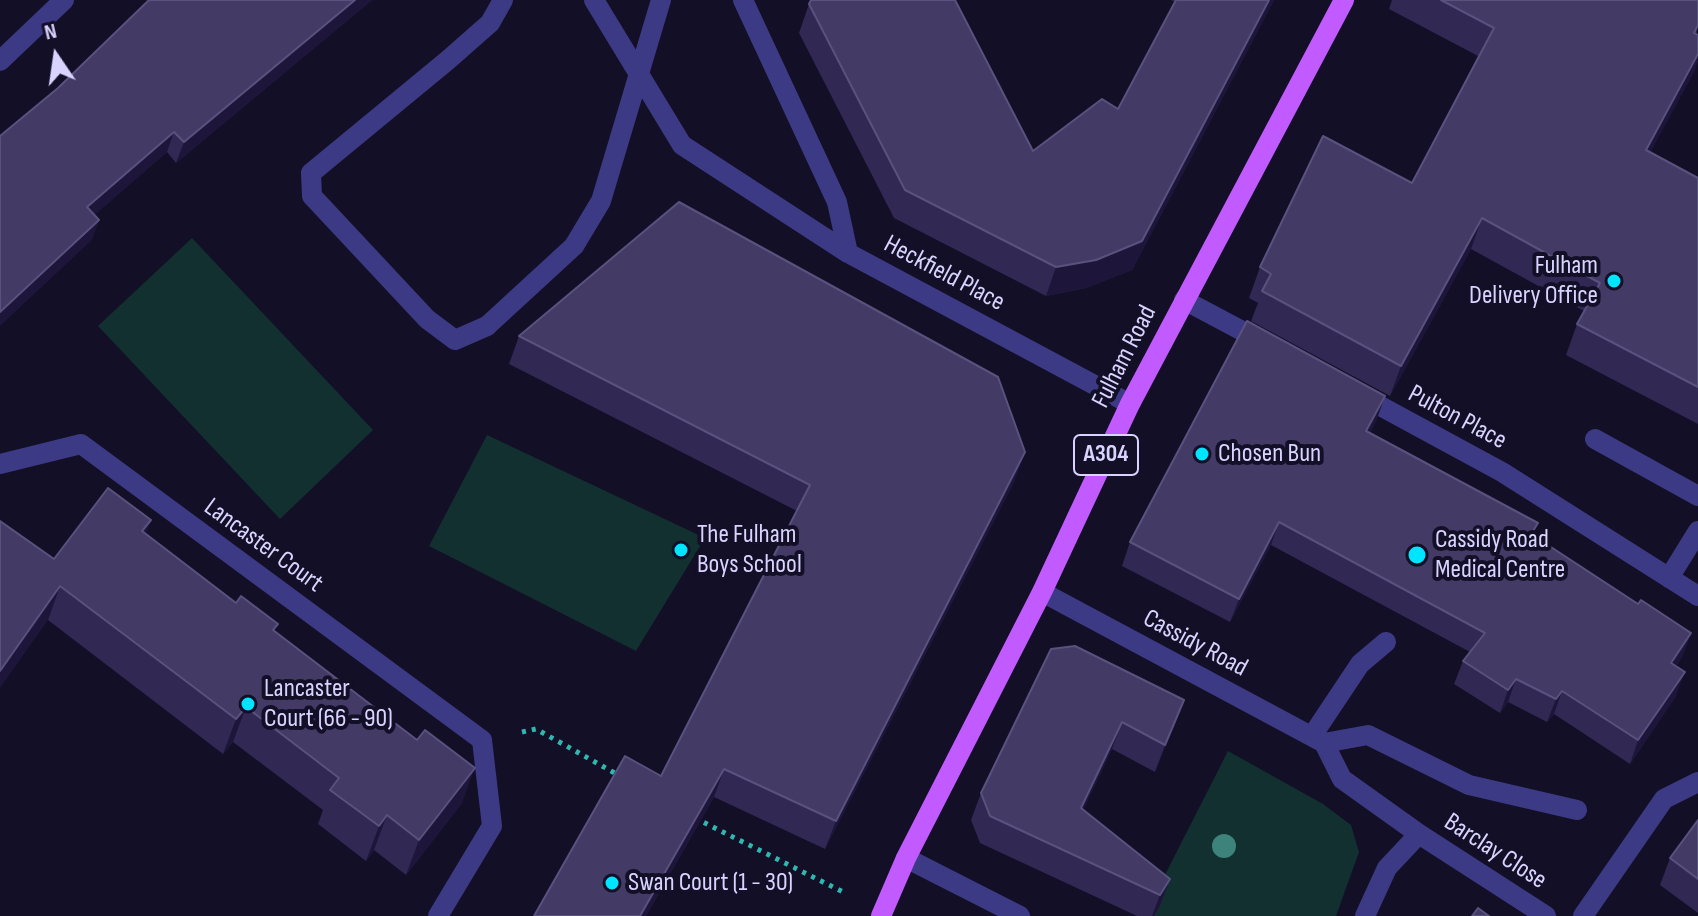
<!DOCTYPE html>
<html>
<head>
<meta charset="utf-8">
<style>
	body { margin:0 }
	#map { position:relative; width:1698px; height:916px; overflow:hidden; background:#130f26; font-family:"Sofia Sans Condensed",sans-serif }
	canvas { display:block }
	.north { position:absolute; left:16px; top:16px; width:80px; height:80px; -webkit-text-stroke:6px #130f26; paint-order:stroke; rotate:347deg; font-size:22px; font-weight:700; line-height:32px; text-align:center; color:#d9d4ff }
	.north::after { content:''; display:block; margin:auto; width:28px; height:36px; background:#d9d4ff; clip-path:polygon(50% 0,100% 100%,50% 72%,0 100%) }
</style>
</head>
<body>
<div id="map">
<canvas width="1698" height="916"></canvas>
<div class="north">N</div>
</div>
<script>
const context = document.querySelector('canvas').getContext('2d');
context.lineJoin = 'round';
function paint(path, color) { context.fillStyle = color; context.fill(path, 'evenodd'); }
const toPath = rows => new Path2D(rows.map(r => 'M' + r).join(''));
function trace(path, color, width, dash) { context.strokeStyle = color; context.lineWidth = width; context.lineCap = dash ? 'butt' : 'round'; context.setLineDash(dash || []); context.stroke(path); }
function label(font, color, halo, rows, align = 'center') {
  context.font = font + ' "Sofia Sans Condensed",sans-serif'; context.lineWidth = 8; context.setLineDash([]); context.textBaseline = 'middle'; context.strokeStyle = halo; context.fillStyle = color; for (const [text, x, y, turn = 0] of rows) {
    context.save(); context.translate(x, y); context.rotate((+turn || 0) * Math.PI / 180); context.textAlign = isNaN(turn) ? turn : align; if (halo) context.strokeText(text, 0, 0); context.fillText(text, 0, 0); context.restore();
  }
}
paint(toPath([
	[192,238,373,430,280,519,98,326],
	[487,435,705,538,636,651,429,546],
	[1228,751,1323,804,1351,825,1359,852,1336,916,1144,916]
]), '#12302f');
trace(toPath([
	[522,732,536,729,620,776],
	[695,818,847,894]
]), '#2fb8b0', 5, [4, 6]);
trace(toPath([
	[594,0,682,145,848,253],
	[743,0,837,202,848,253,1130,404],
	[0,61,64,0],
	[1184,300,1265,343],
	[487,326,455,340,427,319,312,196,311,173,448,60,490,23,503,0],
	[1360,395,1502,472,1698,596],
	[1595,439,1698,496],
	[0,464,81,444,482,740,492,826,438,916],
	[1669,578,1698,531],
	[1042,592,1324,743,1342,779,1419,834],
	[1312,736,1360,664,1386,642],
	[1324,743,1368,735,1469,785,1577,810],
	[906,858,1020,916],
	[1365,916,1387,868,1419,834,1546,916],
	[1583,916,1664,799,1698,782]
]), '#3d3a85', 20);
trace(toPath([
	[881,916,906,858,1042,592,1130,404,1344,0]
]), '#c25bff', 20);
trace(toPath([
	[487,326,574,246,601,201,661,0]
]), '#3d3a85', 20);
context.fillStyle = '#3d827b';
for (const [x, y] of [
	[1224,846]
]) { context.beginPath(); context.arc(x, y, 12, 0, 2 * Math.PI); context.fill(); }
paint(toPath([
	[149,0,372,0,176,163,167,152,94,215,99,220,91,241,58,88],
	[1171,0,1274,0,1132,270,1086,288,1046,296,894,218,799,33,809,4,1033,151,1118,109,1175,2],
	[1392,0,1698,0,1695,70,1650,152,1698,178,1698,424,1566,355,1577,324,1584,311,1471,249,1390,396,1251,321,1258,303,1249,298,1260,267,1412,183,1478,56,1389,9],
	[519,336,1015,480,825,849,714,797,646,916,534,916,661,776,797,511,509,364],
	[1377,419,1370,432,1538,523,1533,535,1638,604,1691,633,1682,657,1676,666,1676,696,1630,764,1554,714,1547,722,1508,702,1500,713,1454,684,1463,661,1470,652,1271,545,1230,622,1122,566,1130,542],
	[146,534,276,632,462,803,406,875,374,850,366,861,318,824,323,810,233,742,223,754,48,620,54,559],
	[1051,649,1184,700,1155,772,1112,749,1083,810,1170,879,1160,906,1154,916,1137,916,980,843,971,820,981,793],
	[1698,820,1698,913,1660,885,1670,858]
]), '#312854');
paint(toPath([
	[355,0,372,0,176,163,184,142],
	[1269,0,1274,0,1132,270,1086,288,1046,296,1056,267],
	[1698,54,1698,62,1695,70,1635,181,1646,150],
	[174,132,167,152,80,228,87,207],
	[1482,218,1471,249,1390,396,1401,366],
	[99,220,91,241,0,326,0,312],
	[1385,396,1377,419,1358,454,1366,431],
	[1025,452,1015,480,825,849,836,821],
	[151,520,138,555,142,531],
	[1279,522,1271,545,1230,622,1239,599],
	[60,586,48,620,0,688,0,671],
	[1691,633,1682,657,1663,686,1671,663],
	[1685,672,1676,696,1630,764,1638,740],
	[1516,679,1508,702,1500,713,1508,690],
	[1562,691,1554,714,1547,722,1556,699],
	[1184,700,1174,727,1155,772,1165,745],
	[246,707,233,742,223,754,236,719],
	[1122,722,1112,749,1071,835,1081,808],
	[475,768,462,803,406,875,419,840],
	[724,769,714,797,646,916,640,916],
	[387,815,374,850,366,861,379,826],
	[1170,879,1160,906,1154,916,1152,916,1160,895]
]), '#1d163a');
const building = toPath([
	[149,0,355,0,184,142,174,132,87,207,99,220,0,312,0,136,58,88,149,0],
	[811,0,955,0,1033,151,1102,99,1118,109,1176,0,1269,0,1142,241,1096,260,1056,267,905,190,809,4,811,0],
	[1441,0,1698,0,1698,25,1694,33,1698,35,1698,54,1646,150,1698,178,1698,387,1577,324,1600,283,1482,218,1401,366,1262,291,1271,274,1260,267,1323,136,1412,183,1494,28,1441,0],
	[679,202,998,377,1025,452,836,821,724,769,640,916,534,916,625,756,661,776,810,485,519,336,679,202],
	[1247,321,1385,396,1366,431,1538,523,1531,534,1638,604,1641,600,1691,633,1671,663,1685,672,1638,740,1562,691,1556,699,1516,679,1508,690,1463,661,1485,633,1279,522,1239,599,1130,542,1247,321],
	[108,488,151,520,142,531,236,603,241,596,278,624,273,630,417,740,425,730,475,768,419,840,387,815,379,826,330,790,339,778,246,707,236,719,60,586,0,671,0,521,54,559,108,488],
	[1075,646,1184,700,1165,745,1122,722,1081,808,1170,879,1160,895,990,816,981,793,1051,649,1075,646],
	[1698,820,1698,879,1670,858,1698,820],
	[1478,908,1489,916,1472,916,1478,908]
]);
paint(building, '#433a66');
trace(building, '#5a527e', 2);
for (const [x, y, r, color] of [
	[1614,281,8,"#00e5ff"],
	[1202,454,8,"#00e5ff"],
	[681,550,8,"#00e5ff"],
	[1417,555,10,"#00e5ff"],
	[248,704,8,"#00e5ff"],
	[612,883,8,"#00e5ff"]
]) { const dot = new Path2D(); dot.arc(x, y, r, 0, 2 * Math.PI); context.fillStyle = color; context.fill(dot); trace(dot, '#130f26', 3); }
for (const [x, y, w] of [
	[1106,455,64]
]) { const box = new Path2D(); box.roundRect(x - w / 2, y - 20, w, 40, 6); context.fillStyle = '#130f26'; context.fill(box); trace(box, '#d9d4ff', 2); }
label('bold 24px', '#d9d4ff', null, [
	["A304",1106,455]
]);
label('26px', '#d9d4ff', '#130f26', [
	["Fulham",1598,266,"right"],
	["Delivery Office",1598,296,"right"],
	["Chosen Bun",1218,454],
	["The Fulham",697,535],
	["Boys School",697,565],
	["Cassidy Road",1435,540],
	["Medical Centre",1435,570],
	["Lancaster",264,689],
	["Court (66 - 90)",264,719],
	["Swan Court (1 - 30)",628,883]
], 'left');
label('26px', '#d9d4ff', '#130f26', [
	["Heckfield Place",944,274,28],
	["Fulham Road",1125,357,-63],
	["Pulton Place",1457,418,28],
	["Lancaster Court",263,546,36],
	["Cassidy Road",1195,644,28],
	["Barclay Close",1495,852,33]
]);
</script>
</body>
</html>
